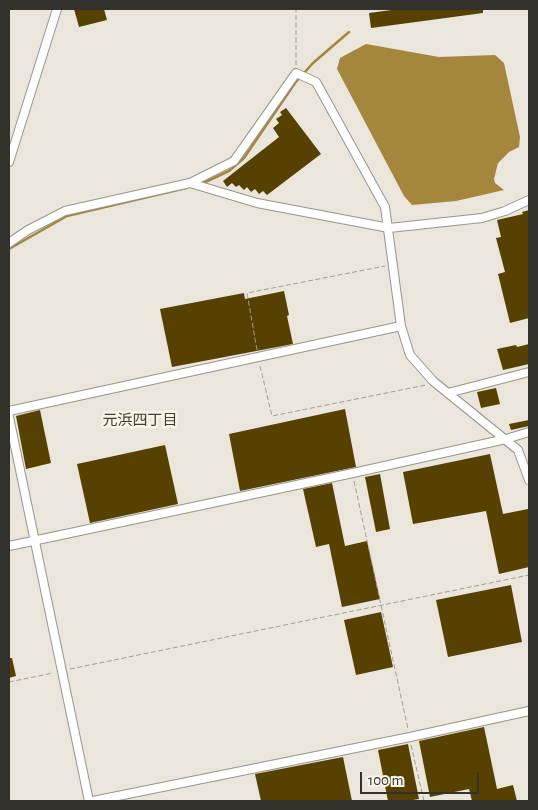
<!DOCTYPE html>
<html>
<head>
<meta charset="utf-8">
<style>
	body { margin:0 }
	#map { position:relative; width:538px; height:810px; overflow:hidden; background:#ebe6db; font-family:"Alegreya Sans",sans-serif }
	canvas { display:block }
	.frame { position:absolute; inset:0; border:10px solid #32312c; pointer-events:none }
	.scale { position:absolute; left:360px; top:772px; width:119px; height:22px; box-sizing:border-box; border:2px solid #32312c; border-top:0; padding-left:6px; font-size:15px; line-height:18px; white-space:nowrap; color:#32312c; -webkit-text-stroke:4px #f8f4e8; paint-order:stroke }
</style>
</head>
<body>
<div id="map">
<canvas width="538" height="810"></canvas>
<div class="frame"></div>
<div class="scale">100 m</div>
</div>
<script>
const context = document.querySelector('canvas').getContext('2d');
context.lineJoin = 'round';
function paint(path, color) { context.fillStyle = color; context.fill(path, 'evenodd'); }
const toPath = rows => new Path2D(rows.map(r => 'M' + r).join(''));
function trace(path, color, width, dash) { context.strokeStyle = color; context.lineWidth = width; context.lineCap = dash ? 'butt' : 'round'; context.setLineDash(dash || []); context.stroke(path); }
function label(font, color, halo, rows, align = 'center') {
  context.font = font + ' "Alegreya Sans","Noto Sans JP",sans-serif'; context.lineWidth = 5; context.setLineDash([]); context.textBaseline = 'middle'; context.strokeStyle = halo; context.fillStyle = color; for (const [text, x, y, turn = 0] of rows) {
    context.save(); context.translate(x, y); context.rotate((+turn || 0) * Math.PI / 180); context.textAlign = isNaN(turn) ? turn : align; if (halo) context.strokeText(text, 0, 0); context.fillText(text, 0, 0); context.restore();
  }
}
paint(toPath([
	[366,44,439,57,495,55,504,63,520,137,519,147,509,152,498,163,494,179,495,183,504,190,456,201,412,205,404,196,337,69,340,58]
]), '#a4863c');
trace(toPath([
	[201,184,229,171,244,158,295,83,313,63,349,32],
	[9,249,67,216,186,188]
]), '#a4863c', 2.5);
paint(toPath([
	[74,9,104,9,107,20,79,27],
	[399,9,483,9,483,13,371,28,369,13],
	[286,108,321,154,267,195,263,191,259,194,255,189,251,192,247,187,244,190,239,185,236,187,232,183,227,187,223,181,279,137,273,128,279,123,276,119,282,115,280,112],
	[529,210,529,318,510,323,498,274,505,272,496,238,501,237,497,220,523,214,522,212],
	[284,291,289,315,287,316,293,344,172,367,160,309,244,293,245,299],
	[529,344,529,364,503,370,497,349,516,345,517,347],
	[496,388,500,404,481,408,477,392],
	[345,409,356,467,240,491,229,434],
	[40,410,51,463,26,469,16,416],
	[529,420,529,426,511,430,509,424],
	[165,445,178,504,90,523,77,464],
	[490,454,503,514,528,509,529,516,529,567,499,574,486,511,413,524,403,472],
	[380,474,390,529,376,532,365,477],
	[332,483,345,546,367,541,380,599,342,607,329,544,316,547,303,489],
	[511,585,522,642,448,657,436,600],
	[381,612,393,667,356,675,344,620],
	[9,658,12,658,16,676,9,678],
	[484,727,497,789,513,785,517,801,472,801,469,789,430,797,419,741],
	[408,744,419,799,407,801,388,801,378,750],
	[343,757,352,801,261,801,255,774]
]), '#564100');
const minor = toPath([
	[9,162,57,9],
	[190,183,257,203,389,228,482,218,505,211,529,200],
	[9,243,28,230,65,211,190,183,234,161,296,73,316,82,385,207,401,326,410,355,433,381,518,450,529,480],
	[448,393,529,372],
	[9,411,401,326],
	[9,417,89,801],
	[9,546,353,473,506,439,529,432],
	[93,801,410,737,529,711]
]);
trace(minor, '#99958b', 10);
trace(toPath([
	[296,65,296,9],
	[257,350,247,293,385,266],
	[260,366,272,416,426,385],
	[354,481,408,729],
	[70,669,529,575],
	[9,682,53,673],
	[411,745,424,801]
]), '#9f9c93', 1, [5, 2.5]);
trace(minor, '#fff', 8);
label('15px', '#403d34', '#f8f4e8', [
	["元浜四丁目",140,420]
]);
</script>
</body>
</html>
